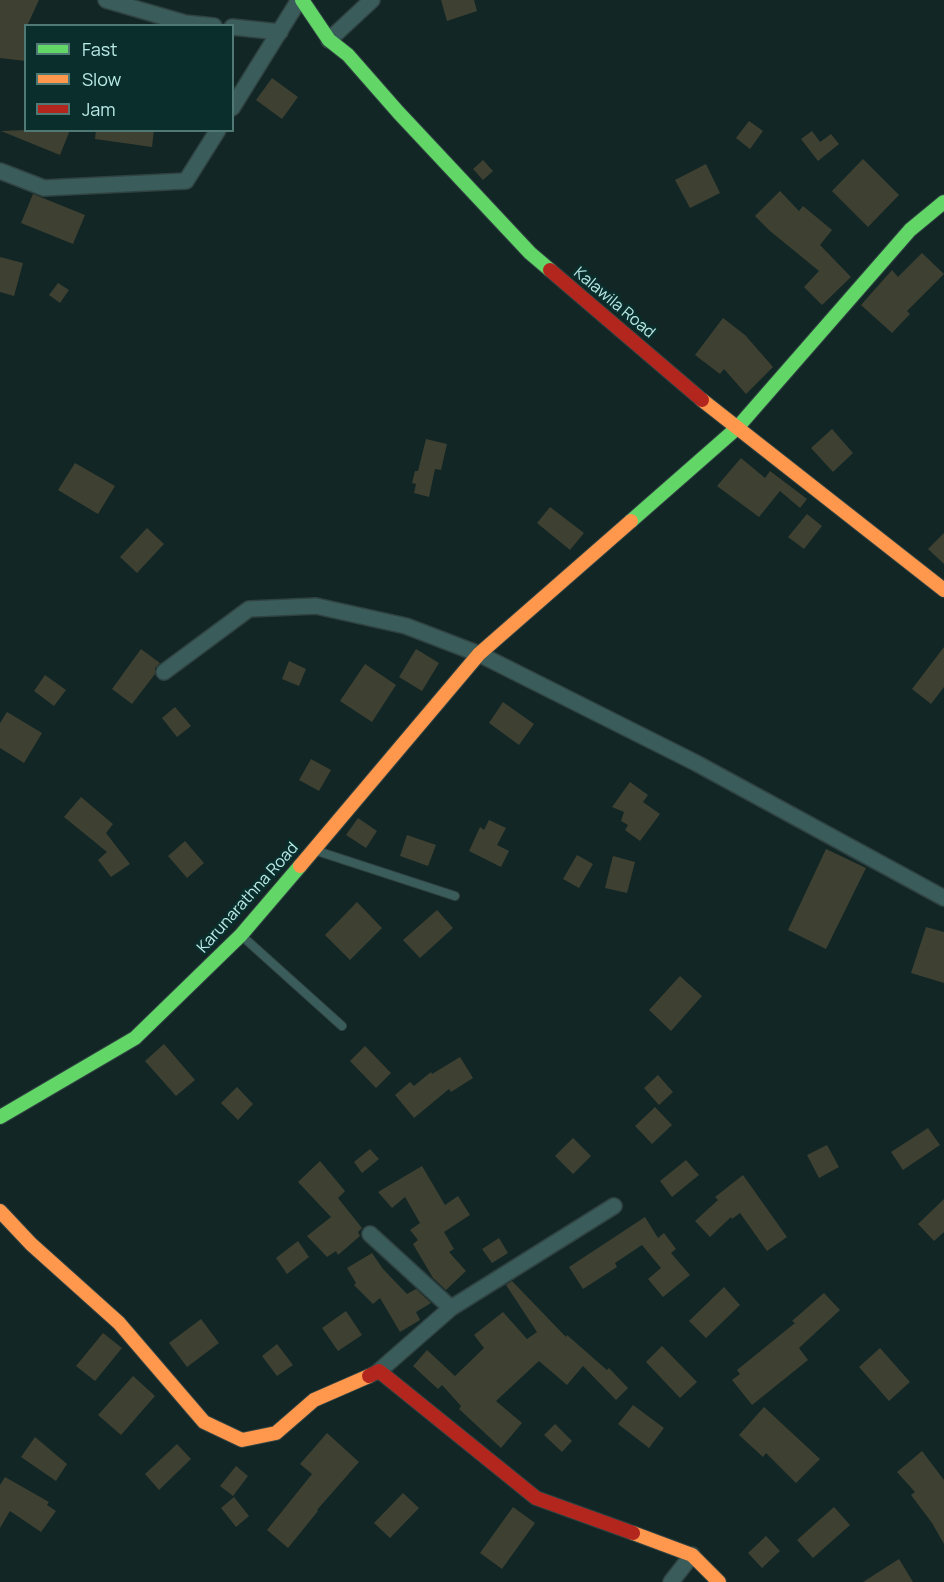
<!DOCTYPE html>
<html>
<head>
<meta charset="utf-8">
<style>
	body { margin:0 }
	#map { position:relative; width:944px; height:1582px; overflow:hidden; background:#122625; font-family:Manrope,sans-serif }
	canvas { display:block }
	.legend { position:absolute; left:24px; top:24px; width:210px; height:108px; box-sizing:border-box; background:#0a2e2c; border:2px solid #507976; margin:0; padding:8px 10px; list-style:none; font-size:18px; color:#b9eae6 }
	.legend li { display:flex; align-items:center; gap:12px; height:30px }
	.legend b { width:30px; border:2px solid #507976 }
</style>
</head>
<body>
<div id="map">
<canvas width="944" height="1582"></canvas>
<ul class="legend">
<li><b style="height:8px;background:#63d668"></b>Fast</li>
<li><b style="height:8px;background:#ff974d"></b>Slow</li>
<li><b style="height:8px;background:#b3261e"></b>Jam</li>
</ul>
</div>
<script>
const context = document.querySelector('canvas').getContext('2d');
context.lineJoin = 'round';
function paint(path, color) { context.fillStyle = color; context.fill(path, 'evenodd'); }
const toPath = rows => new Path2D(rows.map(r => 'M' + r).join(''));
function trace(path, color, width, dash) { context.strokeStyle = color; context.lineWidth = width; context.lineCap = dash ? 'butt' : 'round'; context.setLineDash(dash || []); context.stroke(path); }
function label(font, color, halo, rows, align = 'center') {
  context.font = font + ' Manrope,sans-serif'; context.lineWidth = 5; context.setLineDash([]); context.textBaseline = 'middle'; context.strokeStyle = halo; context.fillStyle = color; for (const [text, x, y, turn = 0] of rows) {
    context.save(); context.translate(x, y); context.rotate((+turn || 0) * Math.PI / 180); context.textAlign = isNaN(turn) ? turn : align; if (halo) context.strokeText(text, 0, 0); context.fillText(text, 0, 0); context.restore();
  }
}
paint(toPath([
	[0,0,39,0,27,26,26,26,26,61,0,58],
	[441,0,474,0,477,11,447,21],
	[272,78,298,97,282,119,256,100],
	[749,121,763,131,750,149,736,138],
	[26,130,70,130,60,155,1,131],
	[96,130,154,130,152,147,95,139],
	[812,131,820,142,831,134,839,144,818,161,801,139],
	[863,159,899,195,868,227,832,191],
	[483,160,493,171,483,180,473,169],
	[706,164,720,193,690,208,675,180],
	[780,191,799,211,803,206,832,230,820,245,851,277,822,305,804,287,819,271,770,231,755,216],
	[33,194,85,215,73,244,21,223],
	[922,253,944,274,907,311,910,314,892,333,861,305,892,270,898,277],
	[0,257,23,263,14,296,0,292],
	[58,283,69,290,60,303,49,295],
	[723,318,745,335,773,367,746,394,724,369,720,374,695,355],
	[832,429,853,453,833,472,811,448],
	[426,439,447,444,441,470,435,469,429,497,414,493,416,484,412,483,415,471,418,471],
	[741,458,765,478,770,471,807,499,800,508,780,491,759,517,717,486],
	[75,463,115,486,98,514,58,490],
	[550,507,584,533,570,550,537,523],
	[807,514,822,526,804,549,788,537],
	[147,528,164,544,137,573,120,557],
	[944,533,944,564,928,549],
	[944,647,944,687,931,704,912,689],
	[141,649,160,663,155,668,155,674,132,704,112,689],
	[416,649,439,663,422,691,399,677],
	[289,661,306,669,299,686,282,679],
	[365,664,396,685,372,722,340,701],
	[45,675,66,690,54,706,34,691],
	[503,702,534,724,519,745,489,723],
	[175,707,191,726,177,737,162,718],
	[7,712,42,733,24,763,0,748,0,723],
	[311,759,331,770,319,791,299,780],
	[630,782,648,795,643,802,660,814,640,841,625,830,628,825,621,821,624,812,612,807],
	[81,797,113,824,106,833,130,864,111,877,98,860,107,852,64,817],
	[358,818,377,831,366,848,346,835],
	[489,820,506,828,497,845,509,851,501,867,469,851,480,827,484,830],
	[407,835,436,845,428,866,400,856],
	[185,841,204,863,187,878,168,856],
	[826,849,866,868,826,949,788,930],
	[577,855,593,864,579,888,563,879],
	[613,856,635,862,627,893,605,888],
	[357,902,382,928,350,960,325,935],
	[437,910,453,928,420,958,403,940],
	[926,927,944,932,944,983,911,973],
	[680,976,702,996,671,1031,649,1010],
	[164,1044,195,1080,176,1096,145,1061],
	[365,1046,391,1073,376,1088,350,1061],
	[460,1057,473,1078,451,1092,449,1089,414,1118,395,1095,410,1082,414,1086,431,1072,432,1074],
	[658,1075,673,1092,659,1105,644,1088],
	[237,1087,253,1104,238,1120,221,1103],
	[655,1107,672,1125,652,1144,635,1126],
	[928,1128,940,1145,903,1170,891,1152],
	[573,1138,591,1156,573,1174,555,1156],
	[827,1145,839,1167,819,1178,807,1155],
	[370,1149,379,1159,362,1173,354,1162],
	[686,1160,699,1175,672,1197,660,1181],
	[320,1161,345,1191,338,1198,362,1228,358,1232,360,1236,338,1255,336,1251,327,1257,307,1236,331,1217,298,1182],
	[422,1166,445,1205,458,1196,470,1215,444,1232,454,1249,449,1252,466,1271,446,1290,433,1278,413,1244,418,1240,410,1230,420,1223,405,1197,392,1208,378,1192],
	[743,1175,787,1237,767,1251,740,1213,732,1219,731,1217,710,1237,695,1221,718,1200,715,1197],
	[944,1199,944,1232,934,1241,918,1224],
	[645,1217,658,1238,664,1233,676,1249,671,1253,690,1275,663,1297,648,1279,661,1268,642,1245,615,1263,617,1267,583,1289,569,1267],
	[499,1238,508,1253,492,1263,482,1249],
	[298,1241,309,1257,287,1274,276,1258],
	[372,1253,383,1269,407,1294,416,1289,431,1303,416,1312,420,1320,400,1332,380,1298,373,1304,354,1285,356,1283,347,1268],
	[512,1281,566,1337,567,1335,607,1370,609,1368,628,1388,616,1400,583,1366,567,1385,539,1361,496,1401,522,1423,501,1448,459,1409,461,1406,442,1385,438,1389,413,1366,427,1350,455,1376,484,1348,474,1335,503,1312,527,1339,537,1332,506,1285],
	[724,1287,740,1305,706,1338,689,1321],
	[824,1293,840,1310,799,1348,808,1360,752,1405,732,1380,740,1374,737,1370,795,1323,792,1321],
	[346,1311,362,1335,338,1351,322,1328],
	[201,1319,219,1343,187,1367,169,1343],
	[103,1333,122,1348,95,1381,76,1366],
	[277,1344,293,1365,277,1376,262,1356],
	[662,1346,697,1382,680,1398,646,1362],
	[880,1348,910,1382,889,1401,859,1367],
	[133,1376,155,1396,121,1435,98,1415],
	[633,1405,664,1428,649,1448,618,1424],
	[764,1407,820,1459,796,1483,766,1453,763,1457,739,1435],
	[555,1424,572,1441,562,1452,544,1435],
	[327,1433,359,1462,317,1510,318,1511,288,1548,267,1530,312,1474,300,1464],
	[35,1437,67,1464,56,1481,21,1457],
	[177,1444,191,1459,159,1490,145,1474],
	[922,1451,944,1480,944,1544,932,1523,911,1495,915,1492,897,1472],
	[236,1466,248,1476,233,1496,220,1486],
	[5,1477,49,1502,47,1505,56,1511,41,1532,10,1511,0,1528,0,1485],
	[403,1493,419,1508,390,1538,374,1523],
	[234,1497,249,1516,236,1527,221,1508],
	[513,1507,535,1523,502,1569,480,1553],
	[834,1507,850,1525,813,1558,797,1540],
	[766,1536,780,1551,762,1568,748,1553],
	[899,1559,913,1582,863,1582]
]), '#3e4032');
const lane = toPath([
	[314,850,455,896],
	[242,936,342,1026]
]);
const street = toPath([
	[106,0,185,23,214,26],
	[232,27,280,32],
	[329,40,372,0],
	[232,108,299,0],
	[0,171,44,188,186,181,218,130],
	[164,672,249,609,316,606,406,626,479,654,696,763,944,898],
	[370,1234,451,1308],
	[379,1371,451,1308,614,1206],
	[671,1582,692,1555]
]);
const fast = toPath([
	[302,0,329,40,348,55,398,112,530,253,550,270],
	[631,521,737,428,910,230,944,202],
	[0,1117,135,1038,241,935,300,866]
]);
const slow = toPath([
	[702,400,944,590],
	[300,866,479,654,631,521],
	[0,1211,31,1244,119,1323,204,1422,242,1440,276,1433,314,1400,369,1376],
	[633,1533,692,1555,719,1582]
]);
const jam = toPath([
	[550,270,702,400],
	[369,1376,379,1371,536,1498,633,1533]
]);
trace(lane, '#304342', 10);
trace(street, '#304342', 18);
trace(fast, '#304342', 16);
trace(slow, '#304342', 16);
trace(jam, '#304342', 16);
trace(lane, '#3a5d5b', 8);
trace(street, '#3a5d5b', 15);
trace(fast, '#63d668', 14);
trace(slow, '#ff974d', 14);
trace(jam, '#b3261e', 14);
label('16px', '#b9eae6', '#0a2e2c', [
	["Kalawila Road",614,303,40],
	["Karunarathna Road",248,898,-48]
]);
</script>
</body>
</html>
